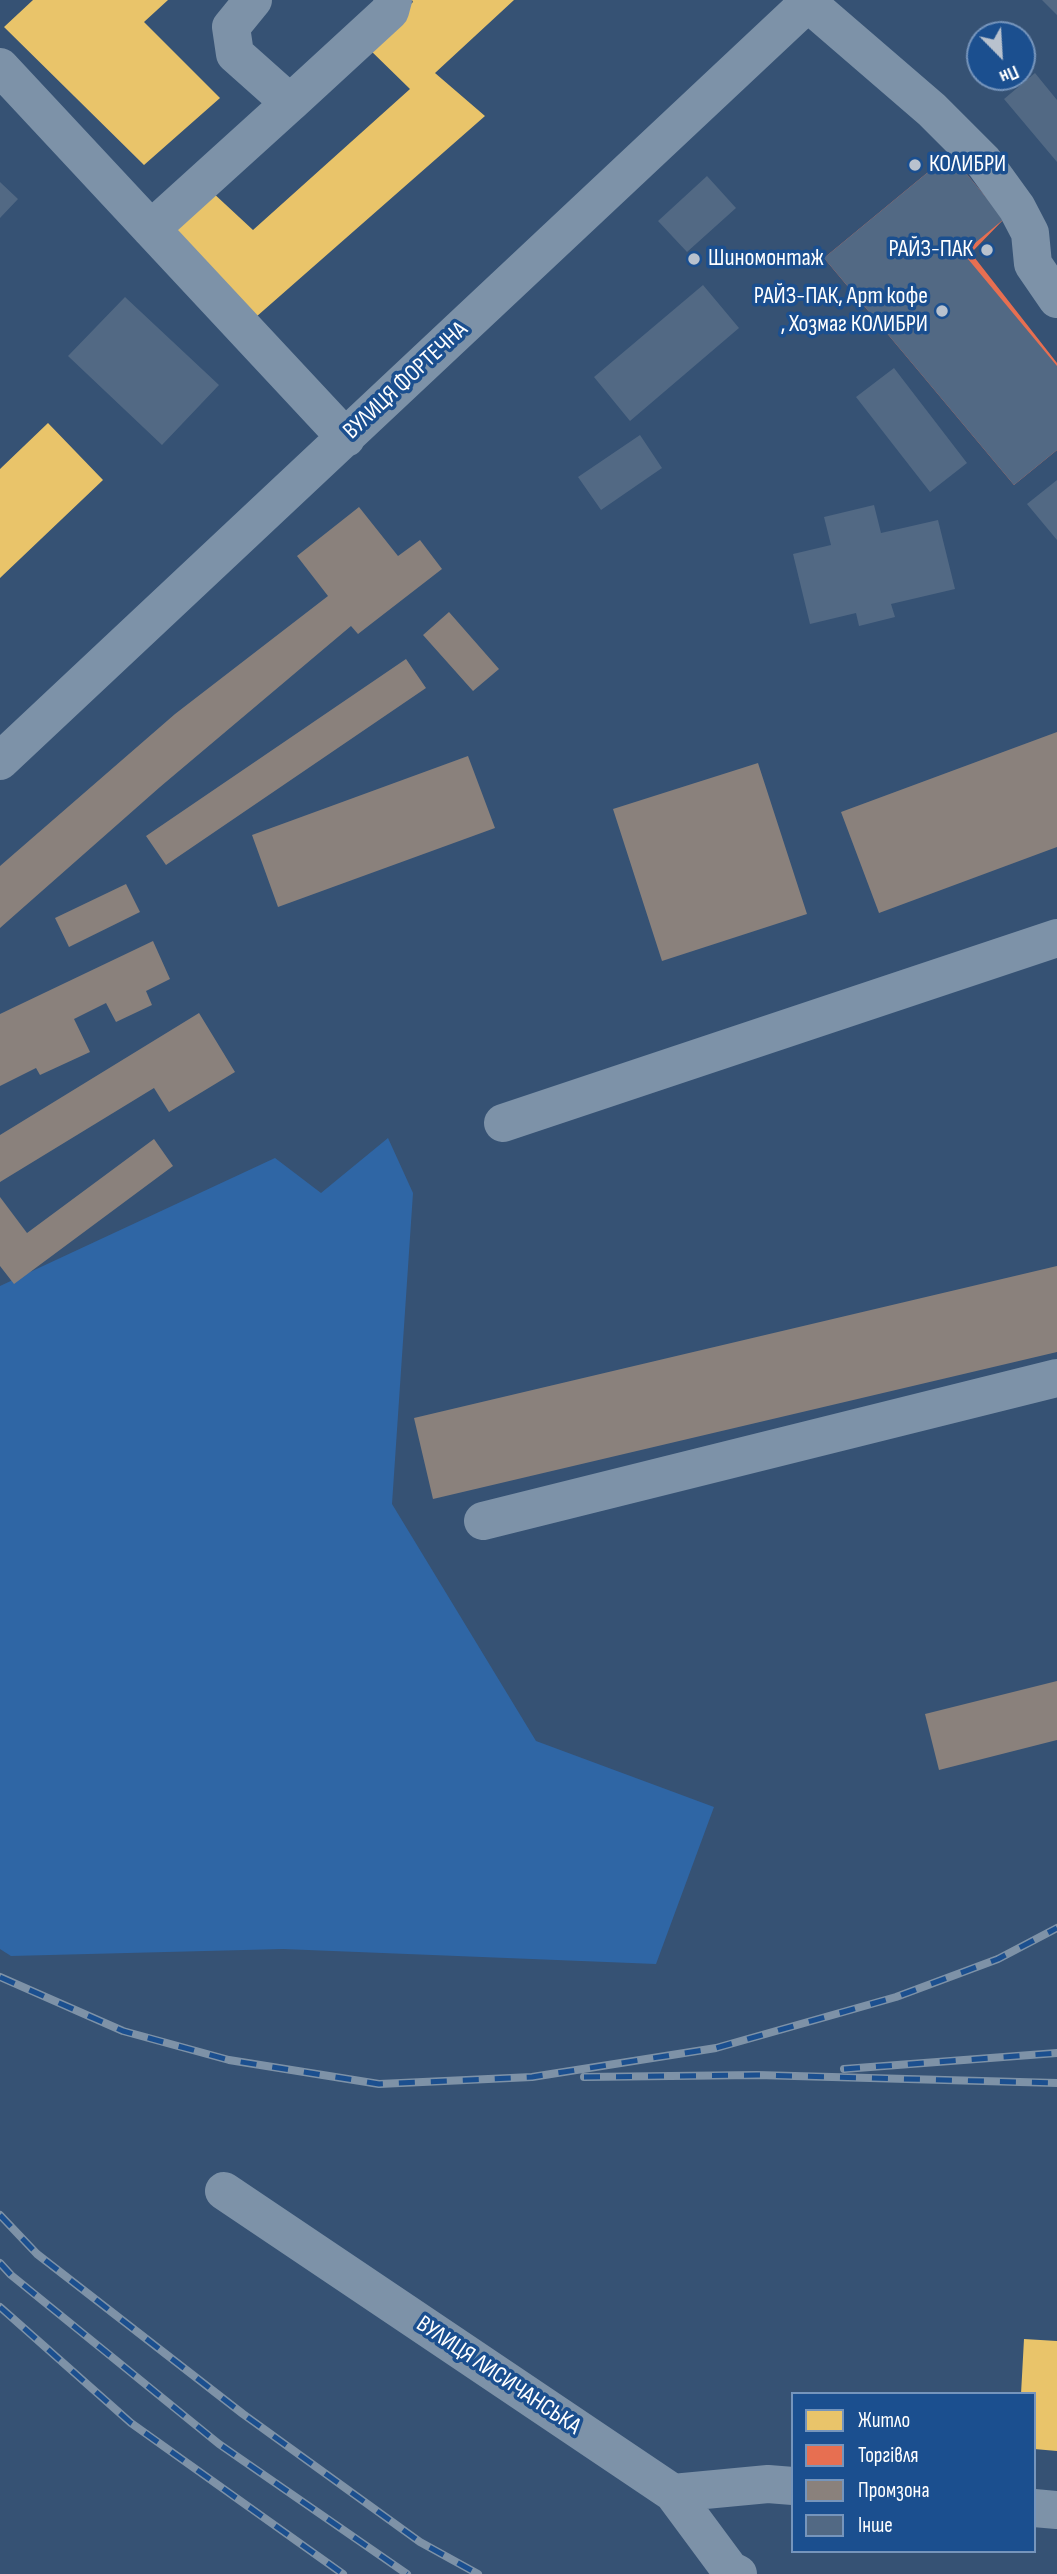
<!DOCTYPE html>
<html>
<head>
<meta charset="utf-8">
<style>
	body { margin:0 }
	#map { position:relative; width:1057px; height:2574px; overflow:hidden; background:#365274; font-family:"Sofia Sans Condensed",sans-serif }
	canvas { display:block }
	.legend { position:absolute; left:791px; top:2392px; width:245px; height:161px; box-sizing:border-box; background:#1b4f8f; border:2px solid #7695bc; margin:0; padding:9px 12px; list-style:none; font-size:21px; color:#fff }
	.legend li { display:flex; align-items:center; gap:14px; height:35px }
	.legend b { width:35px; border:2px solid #7695bc }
	.north { position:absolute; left:966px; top:21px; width:70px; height:70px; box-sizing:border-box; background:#1b4f8f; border:2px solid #7695bc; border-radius:50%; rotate:156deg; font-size:19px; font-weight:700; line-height:28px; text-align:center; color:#fff }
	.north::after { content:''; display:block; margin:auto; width:24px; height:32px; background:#b9c2ce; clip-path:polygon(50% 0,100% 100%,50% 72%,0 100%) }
</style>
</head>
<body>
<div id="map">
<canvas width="1057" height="2574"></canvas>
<ul class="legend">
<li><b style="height:19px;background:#e9c46a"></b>Житло</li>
<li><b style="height:19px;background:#e76f51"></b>Торгівля</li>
<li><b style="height:19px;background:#8a817c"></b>Промзона</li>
<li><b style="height:19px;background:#526984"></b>Інше</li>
</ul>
<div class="north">Пн</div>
</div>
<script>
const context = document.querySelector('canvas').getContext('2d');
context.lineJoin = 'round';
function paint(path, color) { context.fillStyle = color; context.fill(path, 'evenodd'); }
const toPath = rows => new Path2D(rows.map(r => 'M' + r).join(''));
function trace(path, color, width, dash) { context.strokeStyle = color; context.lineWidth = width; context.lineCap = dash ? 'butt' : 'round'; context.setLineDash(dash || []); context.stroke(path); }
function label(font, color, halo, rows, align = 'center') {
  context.font = font + ' "Sofia Sans Condensed",sans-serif'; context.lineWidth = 7; context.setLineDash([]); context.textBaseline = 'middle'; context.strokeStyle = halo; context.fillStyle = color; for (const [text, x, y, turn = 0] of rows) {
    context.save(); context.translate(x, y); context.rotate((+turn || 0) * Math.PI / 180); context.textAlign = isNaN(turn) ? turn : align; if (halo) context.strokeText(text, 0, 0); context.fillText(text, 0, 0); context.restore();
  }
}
paint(toPath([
	[388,1138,413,1193,392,1504,536,1741,714,1807,656,1964,283,1949,11,1956,0,1949,0,1286,275,1158,321,1193]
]), '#2f66a5');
paint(toPath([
	[33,0,168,0,144,22,220,98,144,165,4,27],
	[412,0,514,0,435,73,485,116,256,317,172,227,211,191,253,230,410,89,367,47,413,2],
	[48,423,103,480,0,578,0,469],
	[1024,2339,1057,2341,1057,2451,1034,2449,1034,2394,1021,2394]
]), '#e9c46a');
paint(toPath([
	[950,154,1004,219,971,253,1057,363,1057,450,1014,485,824,258]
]), '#e76f51');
paint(toPath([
	[359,507,398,556,420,540,442,569,358,634,351,626,160,787,0,928,0,866,175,714,328,596,297,556],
	[449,612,499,669,473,691,423,635],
	[406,659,426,688,166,865,146,836],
	[1057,732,1057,847,879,913,841,812],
	[468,756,495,828,278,907,252,835],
	[758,763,807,914,662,961,613,809],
	[126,884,140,912,69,947,55,918],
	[153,941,170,979,146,991,152,1005,116,1022,106,1003,74,1019,90,1052,40,1075,36,1068,0,1086,0,1014],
	[199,1013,235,1072,169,1112,154,1088,0,1182,0,1135],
	[154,1139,173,1166,14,1284,0,1266,0,1197,27,1233],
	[1057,1266,1057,1352,433,1499,414,1418],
	[1057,1681,1057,1740,939,1770,925,1714]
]), '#8a817c');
paint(toPath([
	[1042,0,1057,0,1057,15],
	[1035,73,1057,100,1057,162,1004,99],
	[950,154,1004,219,963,253,1057,366,1057,450,1014,485,824,258],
	[707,176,736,208,687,252,658,221],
	[0,182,18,199,0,218],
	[703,285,739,328,630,421,594,377],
	[125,297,219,385,162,445,68,356],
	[894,368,967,463,930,492,856,397],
	[640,435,662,468,601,510,578,477],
	[1057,480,1057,540,1027,504],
	[874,505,881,533,938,520,955,589,891,604,895,617,859,626,856,613,810,624,793,554,831,545,824,517]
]), '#526984');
trace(toPath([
	[808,3,932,110,983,161,1017,208,1030,233,1033,264,1057,299],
	[0,67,346,438],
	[290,103,390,11,393,0],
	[151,229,290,103,235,54,231,27,253,0],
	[0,761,811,0],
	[503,1123,1057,938],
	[483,1521,1057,1378],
	[224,2191,673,2493,768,2484,793,2486],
	[673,2493,730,2570,738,2574],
	[1034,2508,1057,2510]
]), '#7d92a8', 38);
const rail = toPath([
	[0,1977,123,2031,229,2060,379,2084,532,2077,716,2048,896,1997,998,1959,1057,1928],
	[844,2069,1057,2053],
	[584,2077,757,2075,1057,2083],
	[0,2215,37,2254,243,2414,420,2542,478,2574],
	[0,2263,11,2275,219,2444,407,2574],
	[0,2307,131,2423,343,2574]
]);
trace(rail, '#7e92a7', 8);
trace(rail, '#1b4f8f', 5, [16]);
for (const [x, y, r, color] of [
	[915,165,7,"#b9c2ce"],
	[987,250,7,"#b9c2ce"],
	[694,259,7,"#b9c2ce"],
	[942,311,7,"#b9c2ce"]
]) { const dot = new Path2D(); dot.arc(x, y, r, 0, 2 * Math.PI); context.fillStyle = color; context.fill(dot); trace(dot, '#1b4f8f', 2.5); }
label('24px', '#fff', '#1b4f8f', [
	["КОЛИБРИ",929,165],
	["РАЙЗ-ПАК",973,250,"right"],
	["Шиномонтаж",708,259],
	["РАЙЗ-ПАК, Арт кофе",928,297,"right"],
	[", Хозмаг КОЛИБРИ",928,325,"right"]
], 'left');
label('24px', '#fff', '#1b4f8f', [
	["ВУЛИЦЯ ФОРТЕЧНА",406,381,-43],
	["ВУЛИЦЯ ЛИСИЧАНСЬКА",498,2376,34]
]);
</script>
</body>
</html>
